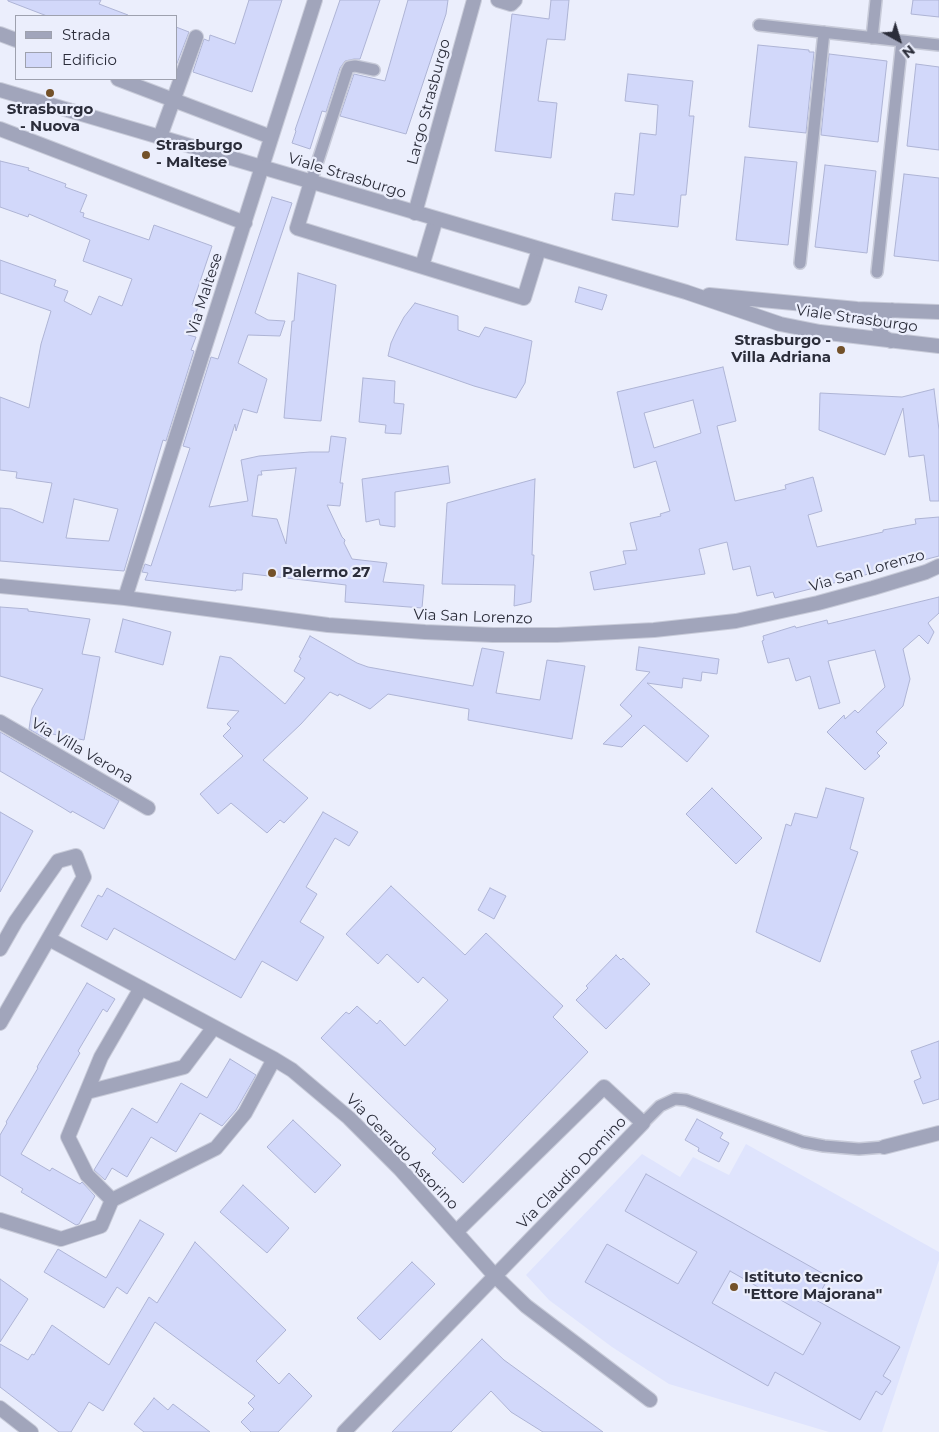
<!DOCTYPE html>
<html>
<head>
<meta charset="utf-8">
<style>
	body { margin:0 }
	#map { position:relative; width:939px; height:1432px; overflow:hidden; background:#ebeefc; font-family:Montserrat,sans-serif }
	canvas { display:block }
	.legend { position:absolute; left:15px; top:15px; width:162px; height:65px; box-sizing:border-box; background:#ebeefc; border:1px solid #9ea1ae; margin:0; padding:6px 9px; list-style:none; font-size:15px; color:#2b2d3a }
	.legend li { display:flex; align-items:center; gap:10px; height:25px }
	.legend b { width:25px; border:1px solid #9ea1ae }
	.north { position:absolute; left:874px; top:15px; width:50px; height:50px; -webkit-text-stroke:4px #ebeefc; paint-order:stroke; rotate:141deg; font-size:14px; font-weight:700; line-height:20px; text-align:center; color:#2b2d3a }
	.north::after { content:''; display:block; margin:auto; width:18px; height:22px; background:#2b2d3a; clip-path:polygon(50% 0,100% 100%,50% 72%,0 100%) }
</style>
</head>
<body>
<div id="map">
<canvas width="939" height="1432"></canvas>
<ul class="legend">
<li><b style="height:6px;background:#a1a5bb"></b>Strada</li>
<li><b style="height:14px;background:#d2d8fa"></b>Edificio</li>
</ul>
<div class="north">N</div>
</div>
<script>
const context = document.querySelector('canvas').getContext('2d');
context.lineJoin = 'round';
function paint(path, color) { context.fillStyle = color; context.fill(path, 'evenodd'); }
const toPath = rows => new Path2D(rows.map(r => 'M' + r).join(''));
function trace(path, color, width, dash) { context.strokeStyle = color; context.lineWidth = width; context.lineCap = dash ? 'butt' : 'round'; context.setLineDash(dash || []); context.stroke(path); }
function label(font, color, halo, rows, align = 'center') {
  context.font = font + ' Montserrat,sans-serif'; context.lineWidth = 4.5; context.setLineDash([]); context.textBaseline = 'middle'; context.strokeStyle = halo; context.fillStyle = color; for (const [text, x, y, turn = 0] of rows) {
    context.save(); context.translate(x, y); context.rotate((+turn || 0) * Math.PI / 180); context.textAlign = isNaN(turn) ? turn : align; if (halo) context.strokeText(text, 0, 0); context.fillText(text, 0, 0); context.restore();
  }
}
paint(toPath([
	[746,1144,939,1252,939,1260,882,1432,829,1432,669,1384,612,1347,549,1300,526,1275,642,1154,680,1177,693,1157,729,1175]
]), '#dfe4fd');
const building = toPath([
	[8,0,101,0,99,4,128,15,128,16,47,16,8,1,8,0],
	[249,0,282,0,252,92,193,72,204,39,209,41,210,35,235,44,249,0],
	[340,0,380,0,360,59,354,59,345,61,340,68,326,112,322,111,310,149,292,143,296,131,295,130,340,0],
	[408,0,448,0,446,14,406,134,340,116,354,74,385,81,408,0],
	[551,0,569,0,565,40,547,39,538,101,557,103,551,158,495,151,512,14,549,19,551,0],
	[913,0,939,0,939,17,911,14,913,0],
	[176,27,189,32,176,66,176,27],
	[758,45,809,50,809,52,814,52,806,133,749,127,758,45],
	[829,54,887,61,878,142,821,135,829,54],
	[916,64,939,67,939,150,907,146,916,64],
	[628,74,693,81,689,116,694,116,686,195,681,195,678,227,612,220,615,193,634,195,640,133,656,135,658,105,625,101,628,74],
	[745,157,797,162,788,245,736,240,745,157],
	[0,161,29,168,28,170,66,184,65,187,87,195,80,212,84,213,83,217,149,240,154,225,212,246,192,305,198,307,188,335,196,337,191,350,194,351,166,441,163,440,124,571,0,561,0,508,11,509,43,523,52,483,16,478,17,472,0,470,0,397,29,408,41,344,51,311,0,293,0,260,56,280,54,286,68,291,64,301,91,315,99,296,122,306,132,279,83,261,90,240,29,214,28,217,0,207,0,161],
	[74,499,118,509,109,541,66,538,74,499],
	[825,165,876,171,867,253,815,247,825,165],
	[904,174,939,178,939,261,894,256,904,174],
	[272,197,292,203,255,313,268,320,285,321,280,336,248,335,238,363,267,379,257,413,243,409,236,431,235,424,209,507,248,501,241,460,259,456,310,452,329,452,331,436,346,438,340,483,343,483,340,506,327,505,342,537,345,540,344,543,352,559,387,563,383,582,424,585,422,608,345,602,346,585,243,573,242,590,236,590,236,591,145,580,148,573,142,572,145,564,151,566,190,448,183,446,211,357,218,359,272,197],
	[296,468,288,526,286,544,277,519,252,516,258,475,262,475,261,471,296,468],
	[298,273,336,285,321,421,284,418,292,321,294,321,298,273],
	[579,287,607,295,602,310,575,302,579,287],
	[415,303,458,316,458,330,479,337,485,327,532,341,525,383,516,398,474,386,388,356,391,343,396,332,404,317,415,303],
	[723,367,736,421,717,426,735,501,786,489,785,485,813,477,822,511,808,515,817,547,883,532,883,530,916,524,915,519,939,517,939,556,775,598,773,592,757,596,750,566,733,570,727,542,699,549,705,574,594,590,590,572,626,564,623,551,637,550,630,523,661,516,660,514,670,511,656,461,634,468,617,392,723,367],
	[693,400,701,433,654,448,644,413,693,400],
	[363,378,395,381,394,403,404,404,401,434,385,433,386,425,359,422,363,378],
	[934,389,939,430,939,501,930,501,924,455,909,457,903,408,885,455,819,430,820,393,902,397,934,389],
	[448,466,450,483,395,492,395,527,380,525,379,519,366,522,362,479,448,466],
	[535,479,532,555,534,555,531,602,514,606,515,585,442,584,447,503,535,479],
	[939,597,939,613,928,623,934,632,928,644,919,635,903,649,910,679,903,706,876,732,887,743,877,753,880,756,865,770,827,732,844,715,845,719,855,710,858,713,885,687,875,650,828,661,840,703,819,709,810,676,796,681,789,658,768,663,762,641,764,640,763,636,795,626,796,628,827,620,828,624,939,597],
	[0,607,28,609,28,611,90,619,82,654,100,657,84,740,47,733,46,739,29,729,32,709,43,689,0,676,0,607],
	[123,619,171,632,163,665,115,652,123,619],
	[310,636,357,663,368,667,473,686,482,648,504,652,496,693,540,700,547,660,585,666,572,739,468,720,469,709,388,694,370,709,339,694,338,696,330,692,301,724,263,760,308,798,284,823,280,820,267,833,231,803,218,814,200,794,243,756,223,736,231,728,227,724,239,711,207,708,220,656,231,658,285,704,305,678,294,671,301,658,299,657,310,636],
	[639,647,719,659,717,674,702,672,701,681,683,678,682,688,647,683,709,736,687,762,644,725,622,747,603,744,632,716,620,705,650,672,636,670,639,647],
	[0,732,119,801,104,829,72,811,71,813,63,808,0,771,0,732],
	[712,788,762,838,736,864,686,814,712,788],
	[826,788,864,798,850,849,858,852,820,962,756,932,786,824,791,826,795,813,817,818,826,788],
	[0,812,33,831,0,892,0,812],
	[323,812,358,832,349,846,335,838,306,887,317,894,300,922,324,937,297,981,262,961,241,998,114,928,107,940,81,926,98,895,102,897,107,888,235,960,323,812],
	[391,886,465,955,486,933,563,1006,553,1017,588,1052,463,1183,432,1153,436,1149,321,1038,346,1012,349,1014,357,1006,377,1024,380,1020,405,1046,448,1000,423,977,418,983,387,954,378,964,346,934,391,886],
	[490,888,506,896,494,919,478,910,490,888],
	[616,955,621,960,623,958,650,984,606,1029,576,1000,588,988,586,986,616,955],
	[87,983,115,999,107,1012,103,1009,78,1051,80,1053,21,1154,50,1171,52,1168,80,1184,82,1182,95,1196,79,1224,76,1225,21,1192,23,1189,0,1175,0,1135,7,1123,6,1122,38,1068,37,1067,87,983],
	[939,1041,939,1099,923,1104,914,1081,921,1078,911,1051,939,1041],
	[230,1059,256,1075,236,1110,222,1126,200,1113,176,1152,151,1137,127,1177,112,1168,105,1180,94,1170,132,1108,157,1123,181,1083,207,1098,230,1059],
	[697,1119,723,1133,720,1138,729,1143,719,1162,698,1151,699,1148,685,1140,697,1119],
	[293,1120,341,1165,315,1193,267,1147,293,1120],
	[646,1174,829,1277,816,1300,900,1347,883,1376,891,1381,882,1395,876,1391,860,1420,775,1372,768,1386,585,1282,607,1244,678,1284,697,1252,625,1211,646,1174],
	[730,1271,821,1323,803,1355,712,1303,730,1271],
	[243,1185,289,1228,267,1253,220,1212,243,1185],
	[140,1220,164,1234,127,1294,117,1287,104,1308,44,1272,58,1249,106,1278,140,1220],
	[195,1242,286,1330,256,1361,279,1384,289,1373,312,1396,278,1432,251,1432,241,1422,254,1409,248,1403,255,1396,155,1322,103,1411,89,1402,71,1432,59,1432,0,1387,0,1344,28,1360,32,1354,34,1355,52,1325,109,1365,149,1297,157,1303,195,1242],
	[412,1262,435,1284,380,1340,357,1318,412,1262],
	[0,1279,28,1299,0,1342,0,1279],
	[482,1339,504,1360,603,1432,543,1432,511,1412,491,1391,451,1432,392,1432,482,1339],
	[154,1398,168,1410,173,1404,210,1432,144,1432,134,1424,154,1398]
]);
paint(building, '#d2d8fa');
trace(building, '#aeb4d5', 1);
const service = toPath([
	[759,25,939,45],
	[872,38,876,0],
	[311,182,347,71,349,67,355,66,374,70],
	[800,263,824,32],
	[877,272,902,41],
	[643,1123,660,1106,675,1099,686,1100,803,1142,824,1146,859,1149,884,1147]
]);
const minor = toPath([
	[498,0,511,4,515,0],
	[0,34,16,40],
	[118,79,271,137],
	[0,129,245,223],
	[160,137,196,37],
	[311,182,297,228,524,298,539,249],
	[415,213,474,0],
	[422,266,436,219],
	[0,586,125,598,328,625,425,632,493,635,557,635,654,630,736,621,818,603,873,588,926,572,939,566],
	[125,598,315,0],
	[0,722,148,808],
	[49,939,274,1059,292,1070,349,1118,400,1169,495,1276,526,1306,650,1400],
	[0,949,16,921,58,861,76,856,84,877,0,1023],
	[87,1092,184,1067,214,1027],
	[884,1147,939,1133],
	[112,1200,216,1148,245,1113,274,1059],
	[0,1220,61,1239,101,1226,112,1200,87,1175,68,1137,101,1057,141,988],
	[0,1408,31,1432],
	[344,1432,643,1123,604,1087,457,1231]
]);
const tertiary = toPath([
	[0,90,686,292,780,324,820,332,939,346],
	[709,295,857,309,939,312],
	[891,341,883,337,880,331,879,325,881,319,885,313,892,310]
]);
trace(service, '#c8cbd9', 14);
trace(minor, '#c8cbd9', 16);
trace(tertiary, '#c8cbd9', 16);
trace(service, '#a1a5bb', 11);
trace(minor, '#a1a5bb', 14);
trace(tertiary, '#a1a5bb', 14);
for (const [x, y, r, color] of [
	[50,93,5,"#735129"],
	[146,155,5,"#735129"],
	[841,350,5,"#735129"],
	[272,573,5,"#735129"],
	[734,1287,5,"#735129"]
]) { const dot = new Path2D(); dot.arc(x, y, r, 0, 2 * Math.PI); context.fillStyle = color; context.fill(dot); trace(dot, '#ebeefc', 2); }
label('15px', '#2b2d3a', '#ebeefc', [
	["Largo Strasburgo",429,102,-75],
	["Viale Strasburgo",347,176,17],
	["Via Maltese",205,294,-72],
	["Viale Strasburgo",857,319,8],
	["Via San Lorenzo",867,571,-16],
	["Via San Lorenzo",473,617,2],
	["Via Villa Verona",82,751,30],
	["Via Gerardo Astorino",402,1152,46],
	["Via Claudio Domino",572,1173,-46]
]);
label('bold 15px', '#2b2d3a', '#ebeefc', [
	["Strasburgo",50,110,"center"],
	["- Nuova",50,127,"center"],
	["Strasburgo",156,146],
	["- Maltese",156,163],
	["Strasburgo -",831,341,"right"],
	["Villa Adriana",831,358,"right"],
	["Palermo 27",282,573],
	["Istituto tecnico",744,1278],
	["\"Ettore Majorana\"",744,1295]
], 'left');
</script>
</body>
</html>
